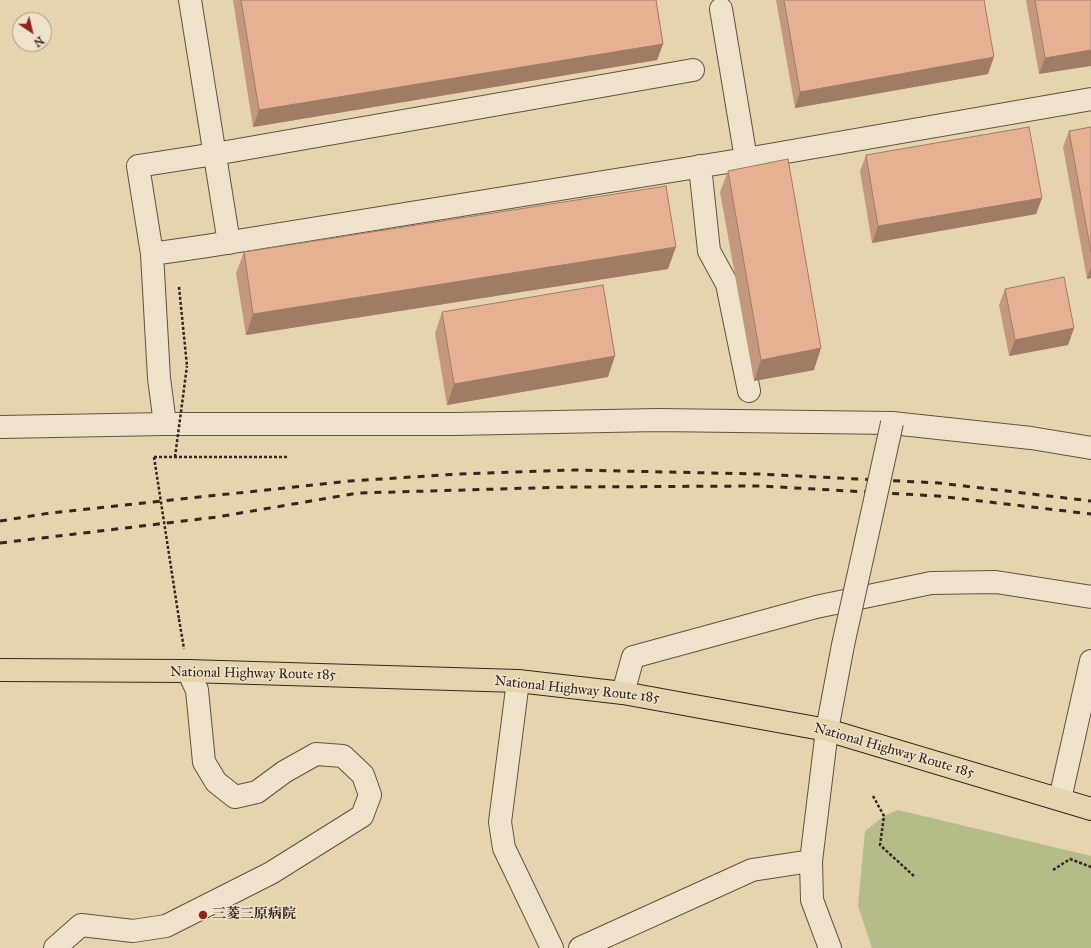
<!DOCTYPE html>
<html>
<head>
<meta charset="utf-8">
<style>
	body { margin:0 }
	#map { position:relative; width:1091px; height:948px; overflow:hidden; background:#e5d4ad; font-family:"IM FELL Great Primer",serif }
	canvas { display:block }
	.north { position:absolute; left:12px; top:12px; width:40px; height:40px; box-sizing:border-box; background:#eee3ca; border:1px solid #a49786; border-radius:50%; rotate:145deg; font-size:11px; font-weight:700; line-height:16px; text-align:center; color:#352621 }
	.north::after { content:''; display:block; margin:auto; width:14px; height:18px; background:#8f2418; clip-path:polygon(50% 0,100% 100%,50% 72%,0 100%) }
</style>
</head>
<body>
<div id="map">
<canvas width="1091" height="948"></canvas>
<div class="north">N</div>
</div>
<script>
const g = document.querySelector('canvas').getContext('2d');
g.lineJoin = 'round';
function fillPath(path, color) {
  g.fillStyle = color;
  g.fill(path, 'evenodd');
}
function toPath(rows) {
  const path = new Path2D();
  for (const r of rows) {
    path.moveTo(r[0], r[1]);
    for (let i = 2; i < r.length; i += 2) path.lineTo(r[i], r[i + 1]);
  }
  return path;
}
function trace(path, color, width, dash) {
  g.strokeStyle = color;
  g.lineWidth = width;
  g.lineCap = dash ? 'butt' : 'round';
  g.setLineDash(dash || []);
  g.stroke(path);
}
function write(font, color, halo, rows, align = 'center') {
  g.font = font + ' "IM FELL Great Primer","Noto Serif JP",serif';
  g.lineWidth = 3;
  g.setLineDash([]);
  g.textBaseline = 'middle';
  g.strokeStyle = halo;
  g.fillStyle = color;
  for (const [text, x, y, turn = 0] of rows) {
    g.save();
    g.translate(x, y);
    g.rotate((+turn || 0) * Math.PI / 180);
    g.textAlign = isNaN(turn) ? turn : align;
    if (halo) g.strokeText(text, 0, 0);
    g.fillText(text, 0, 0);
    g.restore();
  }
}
fillPath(toPath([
	[898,810,1091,856,1091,948,872,948,858,906,865,831,884,816]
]), '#b6bc89');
const minor = toPath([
	[190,0,229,243],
	[721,9,746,159],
	[700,166,709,251,727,284,749,391],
	[152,254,207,246,746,159,1091,99],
	[165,424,159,378,152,254,138,166,215,154,693,70],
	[0,427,165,424,454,424,658,420,892,423,1031,438,1091,448],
	[518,681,500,822,504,848,552,948],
	[623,693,633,657,816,607,931,583,996,582,1091,597],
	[1060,799,1091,661],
	[55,948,81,925,133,931,166,926,271,873,362,816,370,795,363,775,343,756,316,754,284,772,257,792,235,797,216,782,204,762,197,690,188,671],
	[580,948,752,870,811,861],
	[830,948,812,900,811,861,827,730,843,645]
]);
const highway = toPath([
	[0,670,188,671,518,681,623,693,827,730,1091,809]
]);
trace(minor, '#615244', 24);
trace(highway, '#352621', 24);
trace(toPath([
	[179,287,187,366],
	[154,457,287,457],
	[179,619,184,649],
	[873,796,884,816,880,845,915,877],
	[1053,870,1070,859,1091,867]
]), '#352621', 2.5, [3, 2]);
trace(minor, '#eee3ca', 22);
trace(highway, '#e5d4ad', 22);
trace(toPath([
	[0,521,50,513,350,481,459,474,575,470,758,474,939,483,1091,501],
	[0,543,217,517,358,493,569,487,761,486,938,496,1091,514]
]), '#352621', 3, [7, 7]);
const minorBridge = toPath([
	[843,645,892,423]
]);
trace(minorBridge, '#615244', 24, []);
trace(toPath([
	[154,457,179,619],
	[175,457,187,366]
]), '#352621', 2.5, [3, 2]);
trace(minorBridge, '#eee3ca', 22);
fillPath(toPath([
	[233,0,656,0,663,44,657,60,253,127],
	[776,0,984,0,988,74,795,108],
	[1026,0,1091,0,1039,74],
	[1091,127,1091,278,1087,279,1063,147,1069,131],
	[866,155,1042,198,1036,214,872,243,860,171],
	[728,171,814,370,754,381,720,192],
	[244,252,668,269,246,335,236,273],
	[1005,289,1074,328,1068,345,1009,356,999,305],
	[442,312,608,377,447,405,435,333]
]), '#c5987e');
fillPath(toPath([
	[663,44,657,60,253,127,259,110],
	[1091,50,1091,66,1039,74,1045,58],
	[994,57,988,74,795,108,800,92],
	[1042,198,1036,214,872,243,878,226],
	[676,247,668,269,246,335,253,314],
	[1091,267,1091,278,1087,279],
	[1074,328,1068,345,1009,356,1015,340],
	[821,348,814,370,754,381,761,360],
	[615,356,608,377,447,405,454,384]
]), '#a07c66');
const building = toPath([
	[241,0,656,0,663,44,259,110,241,0],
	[784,0,984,0,994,57,800,92,784,0],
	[1035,0,1091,0,1091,50,1045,58,1035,0],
	[1029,127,1042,198,878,226,866,155,1029,127],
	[1091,127,1091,252,1069,131,1091,127],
	[788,159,821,348,761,360,728,171,788,159],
	[666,186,676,247,253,314,244,252,666,186],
	[1064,277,1074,328,1015,340,1005,289,1064,277],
	[603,285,615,356,454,384,442,312,603,285]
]);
fillPath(building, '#e5b192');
trace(building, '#a07c66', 1);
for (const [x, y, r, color] of [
	[203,915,5,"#8f2418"]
]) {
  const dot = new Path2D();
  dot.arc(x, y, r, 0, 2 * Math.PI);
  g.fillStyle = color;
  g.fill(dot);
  trace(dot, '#eee3ca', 1.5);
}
write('14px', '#352621', '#eee3ca', [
	["National Highway Route 185",253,674,1],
	["National Highway Route 185",577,690,6],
	["National Highway Route 185",894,751,16]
]);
write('bold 14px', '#352621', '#eee3ca', [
	["三菱三原病院",212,915]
], 'left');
</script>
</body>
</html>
